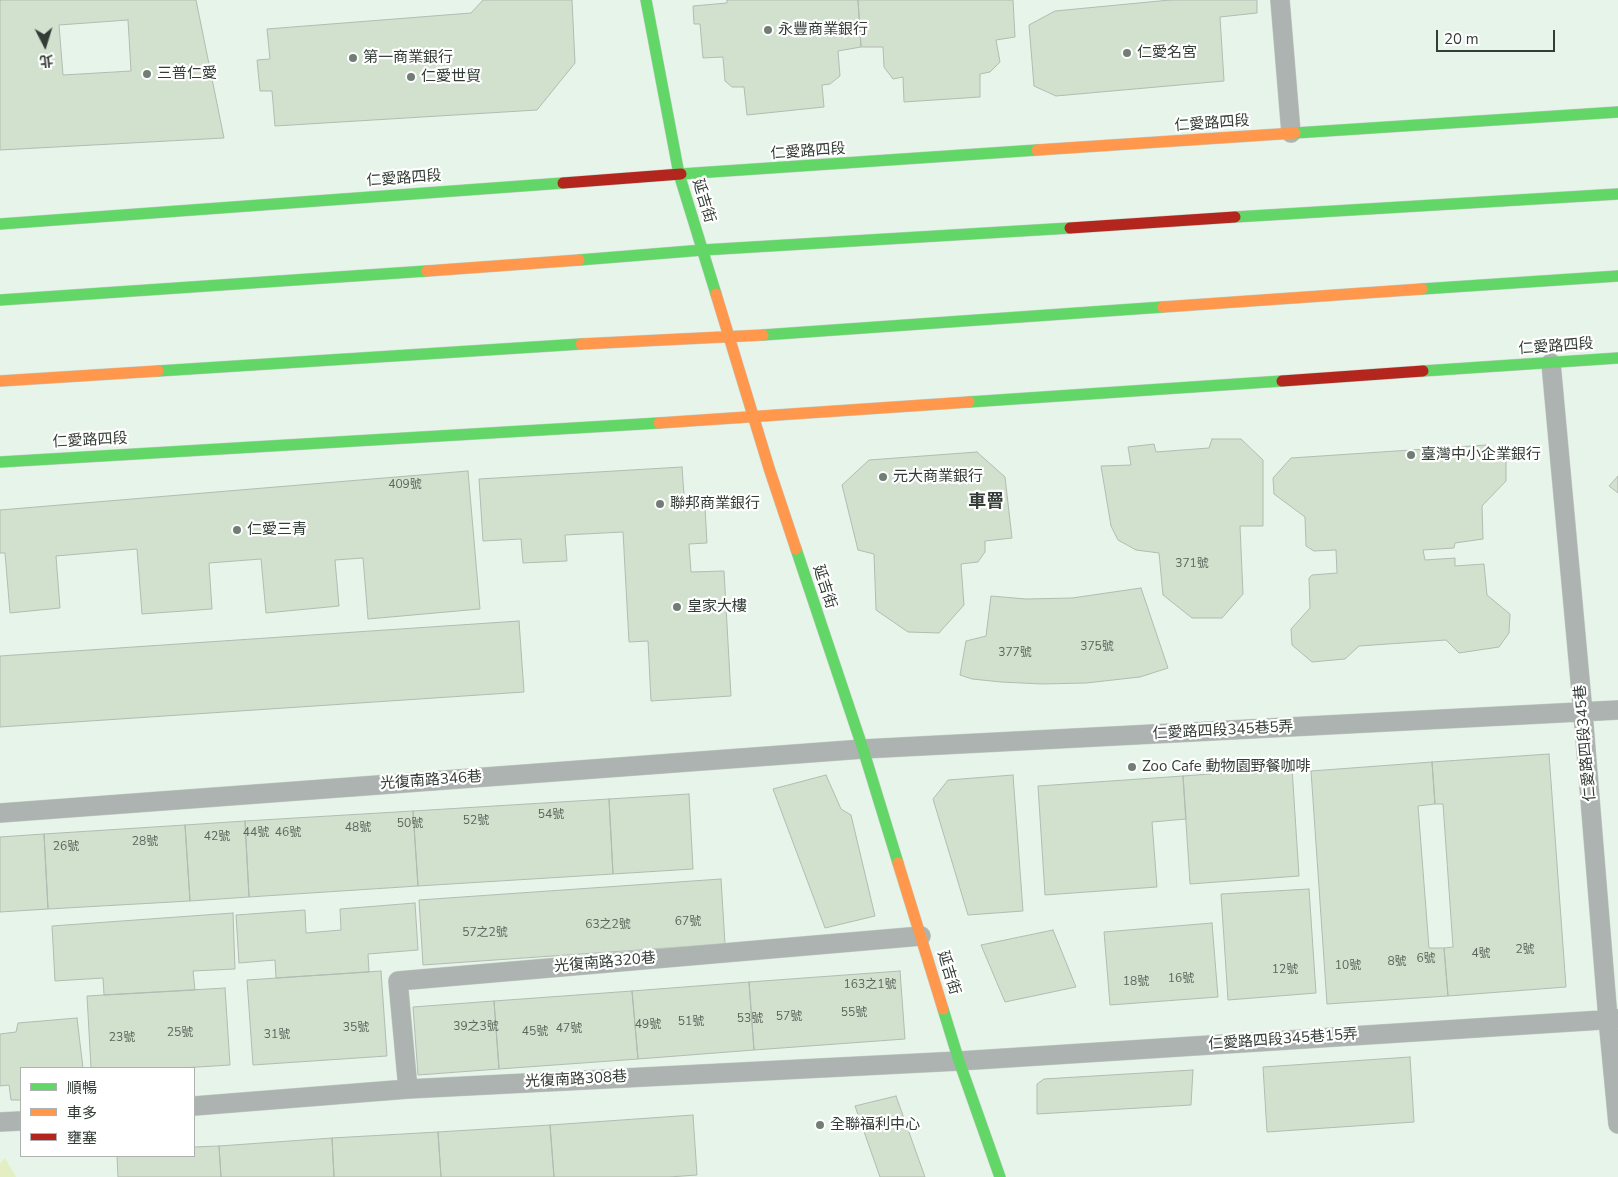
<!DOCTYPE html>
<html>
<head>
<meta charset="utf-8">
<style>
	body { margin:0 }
	#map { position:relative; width:1618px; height:1177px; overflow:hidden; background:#e7f4ea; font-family:"Nunito Sans","Noto Sans TC",sans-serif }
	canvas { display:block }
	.legend { position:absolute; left:20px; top:1067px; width:175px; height:90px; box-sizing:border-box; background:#fff; border:1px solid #adb1af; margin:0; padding:6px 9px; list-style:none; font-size:15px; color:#333d36 }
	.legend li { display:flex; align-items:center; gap:10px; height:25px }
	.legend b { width:25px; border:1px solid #adb1af }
	.north { position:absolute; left:20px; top:20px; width:50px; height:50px; -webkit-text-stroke:4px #fff; paint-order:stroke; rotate:175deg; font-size:14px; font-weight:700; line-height:20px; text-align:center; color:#333d36 }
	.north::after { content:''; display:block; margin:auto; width:18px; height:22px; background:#333d36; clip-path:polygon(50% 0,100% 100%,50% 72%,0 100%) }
	.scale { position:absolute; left:1436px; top:30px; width:119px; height:22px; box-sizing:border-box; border:2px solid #333d36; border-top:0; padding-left:6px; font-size:15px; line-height:18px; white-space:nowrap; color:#333d36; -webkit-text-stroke:4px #fff; paint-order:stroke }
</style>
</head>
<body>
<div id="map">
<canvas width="1618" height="1177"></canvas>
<ul class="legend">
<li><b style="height:6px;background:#63d668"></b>順暢</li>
<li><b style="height:6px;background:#ff974d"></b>車多</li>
<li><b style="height:6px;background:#b3261e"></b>壅塞</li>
</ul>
<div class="north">北</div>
<div class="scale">20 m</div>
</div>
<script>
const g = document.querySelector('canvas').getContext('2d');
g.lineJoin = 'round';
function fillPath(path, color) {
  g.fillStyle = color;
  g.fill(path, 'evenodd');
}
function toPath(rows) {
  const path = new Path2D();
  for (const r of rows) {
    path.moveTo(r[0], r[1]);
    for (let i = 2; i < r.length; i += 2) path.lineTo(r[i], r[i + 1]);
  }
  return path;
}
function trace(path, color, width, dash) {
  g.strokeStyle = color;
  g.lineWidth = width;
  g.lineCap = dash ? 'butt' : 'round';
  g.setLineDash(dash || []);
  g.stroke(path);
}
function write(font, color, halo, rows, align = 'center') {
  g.font = font + ' "Nunito Sans","Noto Sans TC",sans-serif';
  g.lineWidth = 4.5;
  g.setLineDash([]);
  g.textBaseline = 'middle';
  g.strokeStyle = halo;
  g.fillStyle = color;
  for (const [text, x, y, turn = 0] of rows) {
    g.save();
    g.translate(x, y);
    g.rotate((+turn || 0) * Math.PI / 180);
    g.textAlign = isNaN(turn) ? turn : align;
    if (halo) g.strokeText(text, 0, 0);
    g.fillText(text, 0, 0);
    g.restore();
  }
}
fillPath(toPath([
	[5,1158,16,1177,0,1177,0,1163]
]), '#e3efc2');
const building = toPath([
	[0,0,196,0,224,138,0,150,0,0],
	[128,20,131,71,63,75,59,25,128,20],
	[483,0,572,0,575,63,537,110,275,126,272,91,260,91,257,60,270,59,267,29,471,13,483,0],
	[727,0,858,0,861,47,838,51,840,76,830,84,822,85,824,107,747,115,744,87,732,87,725,81,723,57,703,58,700,24,694,24,693,6,727,3,727,0],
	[858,0,1013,0,1015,37,996,40,1000,62,990,72,980,74,980,97,904,102,903,77,893,79,884,67,883,47,861,47,858,0],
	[1170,0,1257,0,1257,13,1220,17,1224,81,1056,96,1034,86,1029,25,1055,11,1170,0],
	[1212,439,1241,439,1263,460,1263,526,1240,526,1243,594,1222,618,1192,618,1163,595,1159,553,1136,550,1118,540,1111,526,1101,466,1131,465,1128,447,1154,444,1156,452,1209,448,1212,439],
	[1486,445,1506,459,1506,481,1482,506,1483,539,1455,543,1454,548,1423,550,1425,560,1455,558,1455,566,1484,564,1487,595,1510,614,1509,633,1499,647,1459,653,1446,640,1359,646,1345,659,1312,662,1292,645,1291,629,1310,608,1309,578,1312,575,1337,573,1336,550,1314,551,1306,546,1305,517,1274,494,1273,478,1291,458,1486,445],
	[977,452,1005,477,1012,538,985,541,985,552,978,562,961,564,964,605,939,633,908,632,876,610,874,554,858,550,842,485,869,460,977,452],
	[682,467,685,509,705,508,707,543,689,544,691,572,724,571,731,696,651,701,648,641,629,642,623,532,565,535,567,561,523,563,521,539,483,541,479,479,682,467],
	[468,471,480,609,368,619,363,558,335,560,339,606,266,613,261,559,209,563,212,609,142,614,137,549,56,556,60,608,10,613,5,553,0,553,0,510,468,471],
	[1618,476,1618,493,1609,486,1618,476],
	[1141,588,1168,668,1140,677,1086,683,1042,684,1001,682,972,679,960,675,966,641,986,636,991,596,1026,599,1072,598,1141,588],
	[519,621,524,692,0,727,0,656,519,621],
	[1549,754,1566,987,1448,996,1444,948,1453,947,1443,804,1435,804,1432,762,1549,754],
	[1432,762,1435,804,1418,806,1429,948,1444,948,1448,996,1327,1004,1311,771,1432,762],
	[1292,768,1299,876,1190,884,1183,776,1292,768],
	[826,775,841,809,851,815,875,916,825,928,773,789,826,775],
	[1013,775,1023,911,968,915,933,799,948,780,1013,775],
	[1183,776,1186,819,1152,822,1157,887,1045,895,1038,786,1183,776],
	[689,794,693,869,613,874,609,799,689,794],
	[609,799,613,874,418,886,413,811,609,799],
	[413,811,418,886,249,897,245,821,413,811],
	[245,821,249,897,190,901,185,825,245,821],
	[185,825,190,901,48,909,44,834,185,825],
	[44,834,48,909,0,912,0,837,44,834],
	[721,879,725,944,423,965,419,900,721,879],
	[1309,889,1316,993,1228,1000,1221,894,1309,889],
	[415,903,418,950,368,954,369,972,276,978,275,960,239,963,236,915,305,910,306,933,341,930,340,909,415,903],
	[233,913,235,969,193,971,195,990,104,995,103,978,55,981,52,926,233,913],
	[1212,923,1218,997,1110,1005,1104,932,1212,923],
	[1053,930,1076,987,1005,1002,981,945,1053,930],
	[381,971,387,1056,253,1065,247,980,381,971],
	[900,971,905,1039,754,1050,749,982,900,971],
	[749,982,754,1050,638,1059,632,991,749,982],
	[225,988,230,1065,182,1068,91,1068,87,996,225,988],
	[632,991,638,1059,499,1069,494,1001,632,991],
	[494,1001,499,1069,418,1075,413,1007,494,1001],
	[77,1018,83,1068,21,1068,21,1100,11,1100,9,1085,0,1086,0,1034,16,1032,18,1023,77,1018],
	[1410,1057,1414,1122,1267,1132,1263,1067,1410,1057],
	[1193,1070,1191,1105,1037,1114,1037,1084,1044,1079,1193,1070],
	[896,1096,925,1177,880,1177,855,1106,896,1096],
	[693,1115,697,1175,669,1177,554,1177,550,1125,693,1115],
	[550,1125,554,1177,441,1177,438,1132,550,1125],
	[438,1132,441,1177,334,1177,332,1138,438,1132],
	[332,1138,334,1177,221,1177,219,1146,332,1138],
	[219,1146,221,1177,118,1177,117,1156,194,1156,194,1147,219,1146]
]);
fillPath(building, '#d2e0ce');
trace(building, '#b2bbb2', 1);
const lane = toPath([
	[1280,0,1291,133],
	[1551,363,1583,713,1608,1019,1618,1124],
	[0,813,863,749,1618,710],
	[408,1089,398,981,921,936],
	[194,1106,408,1089,959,1061,1618,1019],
	[0,1122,21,1121]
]);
const fast = toPath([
	[646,0,679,174,716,294],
	[1295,133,1618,112],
	[681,174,1037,150],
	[1235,217,1618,194],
	[0,224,563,183],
	[579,260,703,250,1070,228],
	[1422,289,1618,276],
	[0,300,427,271],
	[763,335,1163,307],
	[158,371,581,344],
	[1423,371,1618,358],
	[969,402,1282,381],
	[0,462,659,423],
	[796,549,863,749,898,863],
	[943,1009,959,1061,1000,1177]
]);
const slow = toPath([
	[1037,150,1295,133],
	[427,271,579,260],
	[716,294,769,468,796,549],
	[1163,307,1422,289],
	[581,344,763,335],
	[0,381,158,371],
	[659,423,969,402],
	[898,863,943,1009]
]);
const jam = toPath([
	[563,183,681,174],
	[1070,228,1235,217],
	[1282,381,1423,371]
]);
trace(lane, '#c4cfc7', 20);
trace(fast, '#c4cfc7', 12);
trace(slow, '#c4cfc7', 12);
trace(jam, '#c4cfc7', 12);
trace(lane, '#adb3b0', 19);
trace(fast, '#63d668', 11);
trace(slow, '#ff974d', 11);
trace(jam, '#b3261e', 11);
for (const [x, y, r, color] of [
	[768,30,5,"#727d75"],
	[1127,53,5,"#727d75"],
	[353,58,5,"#727d75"],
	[147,74,5,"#727d75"],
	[411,77,5,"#727d75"],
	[1411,455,5,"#727d75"],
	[883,477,5,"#727d75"],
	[660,504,5,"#727d75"],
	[237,530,5,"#727d75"],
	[677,607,5,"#727d75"],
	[1132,767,5,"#727d75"],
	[820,1125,5,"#727d75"]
]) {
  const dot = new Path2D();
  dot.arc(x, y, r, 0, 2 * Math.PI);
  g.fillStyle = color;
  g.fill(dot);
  trace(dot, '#fff', 2);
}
write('12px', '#5b665c', null, [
	["409號",405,485],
	["371號",1192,564],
	["375號",1097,647],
	["377號",1015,653],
	["54號",551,815],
	["52號",476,821],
	["50號",410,824],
	["48號",358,828],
	["44號",256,833],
	["46號",288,833],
	["42號",217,837],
	["28號",145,842],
	["26號",66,847],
	["67號",688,922],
	["63之2號",608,925],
	["57之2號",485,933],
	["2號",1525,950],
	["4號",1481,954],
	["6號",1426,959],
	["8號",1397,962],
	["10號",1348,966],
	["12號",1285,970],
	["16號",1181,979],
	["18號",1136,982],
	["163之1號",870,985],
	["55號",854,1013],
	["57號",789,1017],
	["53號",750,1019],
	["51號",691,1022],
	["49號",648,1025],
	["39之3號",476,1027],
	["35號",356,1028],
	["47號",569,1029],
	["45號",535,1032],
	["25號",180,1033],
	["31號",277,1035],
	["23號",122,1038]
]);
write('15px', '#333d36', '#fff', [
	["永豐商業銀行",778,30],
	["仁愛名宮",1137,53],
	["第一商業銀行",363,58],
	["三普仁愛",157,74],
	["仁愛世貿",421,77],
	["臺灣中小企業銀行",1421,455],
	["元大商業銀行",893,477],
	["聯邦商業銀行",670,504],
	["仁愛三青",247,530],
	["皇家大樓",687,607],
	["Zoo Cafe 動物園野餐咖啡",1142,767],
	["全聯福利中心",830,1125]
], 'left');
write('15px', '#333d36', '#fff', [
	["仁愛路四段",1212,124,-4],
	["仁愛路四段",808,152,-4],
	["仁愛路四段",404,179,-4],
	["延吉街",703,201,73],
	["仁愛路四段",1556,347,-4],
	["仁愛路四段",90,441,-3],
	["延吉街",824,587,72],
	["仁愛路四段345巷5弄",1223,731,-3],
	["仁愛路四段345巷",1586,743,-95],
	["光復南路346巷",431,781,-4],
	["光復南路320巷",605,963,-5],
	["延吉街",948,973,73],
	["仁愛路四段345巷15弄",1283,1040,-4],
	["光復南路308巷",576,1080,-3]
]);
write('bold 18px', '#333d36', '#fff', [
	["車罾",986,503]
]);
</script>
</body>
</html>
